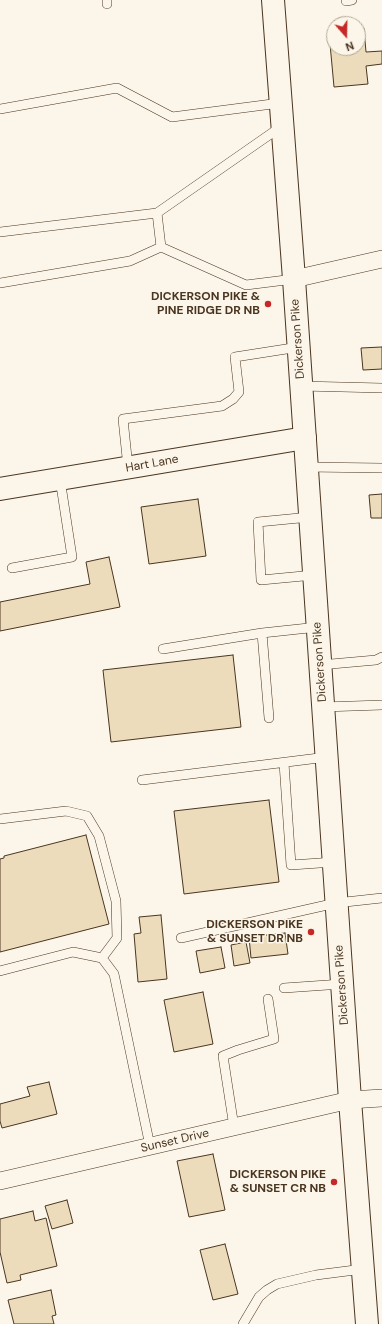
<!DOCTYPE html>
<html>
<head>
<meta charset="utf-8">
<style>
	body { margin:0 }
	#map { position:relative; width:382px; height:1324px; overflow:hidden; background:#fbf6e9; font-family:"DM Sans",sans-serif }
	canvas { display:block }
	.north { position:absolute; left:326px; top:16px; width:40px; height:40px; box-sizing:border-box; background:#fbf6e9; border:1px solid #b4a999; border-radius:50%; rotate:160deg; font-size:11px; font-weight:700; line-height:16px; text-align:center; color:#4a3520 }
	.north::after { content:''; display:block; margin:auto; width:14px; height:18px; background:#c62828; clip-path:polygon(50% 0,100% 100%,50% 72%,0 100%) }
</style>
</head>
<body>
<div id="map">
<canvas width="382" height="1324"></canvas>
<div class="north">N</div>
</div>
<script>
const g = document.querySelector('canvas').getContext('2d');
g.lineJoin = 'round';
function fillPath(path, color) {
  g.fillStyle = color;
  g.fill(path, 'evenodd');
}
function toPath(rows) {
  const path = new Path2D();
  for (const r of rows) {
    path.moveTo(r[0], r[1]);
    for (let i = 2; i < r.length; i += 2) path.lineTo(r[i], r[i + 1]);
  }
  return path;
}
function trace(path, color, width, dash) {
  g.strokeStyle = color;
  g.lineWidth = width;
  g.lineCap = dash ? 'butt' : 'round';
  g.setLineDash(dash || []);
  g.stroke(path);
}
function write(font, color, halo, rows, align = 'center') {
  g.font = font + ' "DM Sans",sans-serif';
  g.lineWidth = 3;
  g.setLineDash([]);
  g.textBaseline = 'middle';
  g.strokeStyle = halo;
  g.fillStyle = color;
  for (const [text, x, y, turn = 0] of rows) {
    g.save();
    g.translate(x, y);
    g.rotate((+turn || 0) * Math.PI / 180);
    g.textAlign = isNaN(turn) ? turn : align;
    if (halo) g.strokeText(text, 0, 0);
    g.fillText(text, 0, 0);
    g.restore();
  }
}
const building = toPath([
	[364,29,366,52,382,51,382,64,366,66,368,84,334,87,329,33,334,32,334,48,358,48,358,30,364,29],
	[382,347,382,369,363,370,361,348,382,347],
	[382,494,382,518,371,518,369,495,382,494],
	[198,499,206,556,149,564,141,507,198,499],
	[109,557,120,607,0,631,0,602,90,584,86,562,109,557],
	[233,655,241,727,111,742,103,670,233,655],
	[269,800,279,882,184,894,174,811,269,800],
	[86,835,109,924,0,952,0,859,4,858,4,856,86,835],
	[161,915,167,979,138,982,134,934,141,933,139,917,161,915],
	[285,933,288,954,251,958,249,937,285,933],
	[246,942,250,963,234,966,231,945,246,942],
	[221,947,225,968,200,973,196,951,221,947],
	[203,992,213,1044,174,1052,164,1000,203,992],
	[49,1082,57,1114,2,1128,0,1121,0,1104,30,1096,27,1087,49,1082],
	[213,1154,225,1210,189,1217,177,1161,213,1154],
	[67,1200,73,1223,52,1229,45,1206,67,1200],
	[33,1211,35,1221,46,1218,57,1266,20,1275,21,1280,7,1283,0,1252,0,1219,33,1211],
	[225,1244,238,1294,213,1300,200,1250,225,1244],
	[51,1290,56,1315,52,1316,54,1324,14,1324,8,1300,51,1290]
]);
fillPath(building, '#ecdcbc');
trace(building, '#4a3520', 1);
const service = toPath([
	[107,0,107,4],
	[346,1,352,0],
	[0,109,117,88,172,117,280,103],
	[157,213,161,247],
	[0,232,157,213,282,126],
	[0,283,130,261,161,247,246,285,294,279],
	[301,386,382,388],
	[128,467,123,419,222,406,233,399,239,392,235,357,299,347],
	[307,467,382,468],
	[310,517,258,522,261,580,314,575],
	[12,568,72,557,60,479],
	[163,649,262,633],
	[320,665,376,660,382,657],
	[323,707,382,705],
	[269,718,262,633,318,627],
	[284,763,291,865,334,862],
	[142,780,327,757],
	[0,819,66,811,87,816,99,836,116,901,117,938,102,958],
	[181,938,336,903,382,898],
	[0,971,73,952,102,958,114,974,150,1146],
	[284,988,342,984],
	[234,1127,223,1056,238,1050,274,1039,268,999],
	[243,1324,259,1297,267,1290,277,1284,316,1275,363,1269]
]);
const minor = toPath([
	[294,279,382,259],
	[0,1181,350,1100,382,1098]
]);
const secondary = toPath([
	[0,489,305,438]
]);
const primary = toPath([
	[273,0,294,279,350,1100,367,1324]
]);
trace(service, '#4a3520', 10);
trace(minor, '#4a3520', 18);
trace(secondary, '#4a3520', 24);
trace(primary, '#4a3520', 24);
trace(service, '#fbf6e9', 9);
trace(minor, '#fbf6e9', 17);
trace(secondary, '#fbf6e9', 22);
trace(primary, '#fbf6e9', 22);
for (const [x, y, r, color] of [
	[268,304,4,"#c62828"],
	[311,932,4,"#c62828"],
	[334,1182,4,"#c62828"]
]) {
  const dot = new Path2D();
  dot.arc(x, y, r, 0, 2 * Math.PI);
  g.fillStyle = color;
  g.fill(dot);
  trace(dot, '#fbf6e9', 1.5);
}
write('bold 12px', '#4a3520', '#fbf6e9', [
	["DICKERSON PIKE &",260,297],
	["PINE RIDGE DR NB",260,311],
	["DICKERSON PIKE",303,925],
	["& SUNSET DR NB",303,939],
	["DICKERSON PIKE",326,1175],
	["& SUNSET CR NB",326,1189]
], 'right');
write('12px', '#4a3520', '#fbf6e9', [
	["Dickerson Pike",298,339,-94],
	["Hart Lane",152,464,-10],
	["Dickerson Pike",320,662,-94],
	["Dickerson Pike",342,985,-94],
	["Sunset Drive",175,1141,-13]
]);
</script>
</body>
</html>
